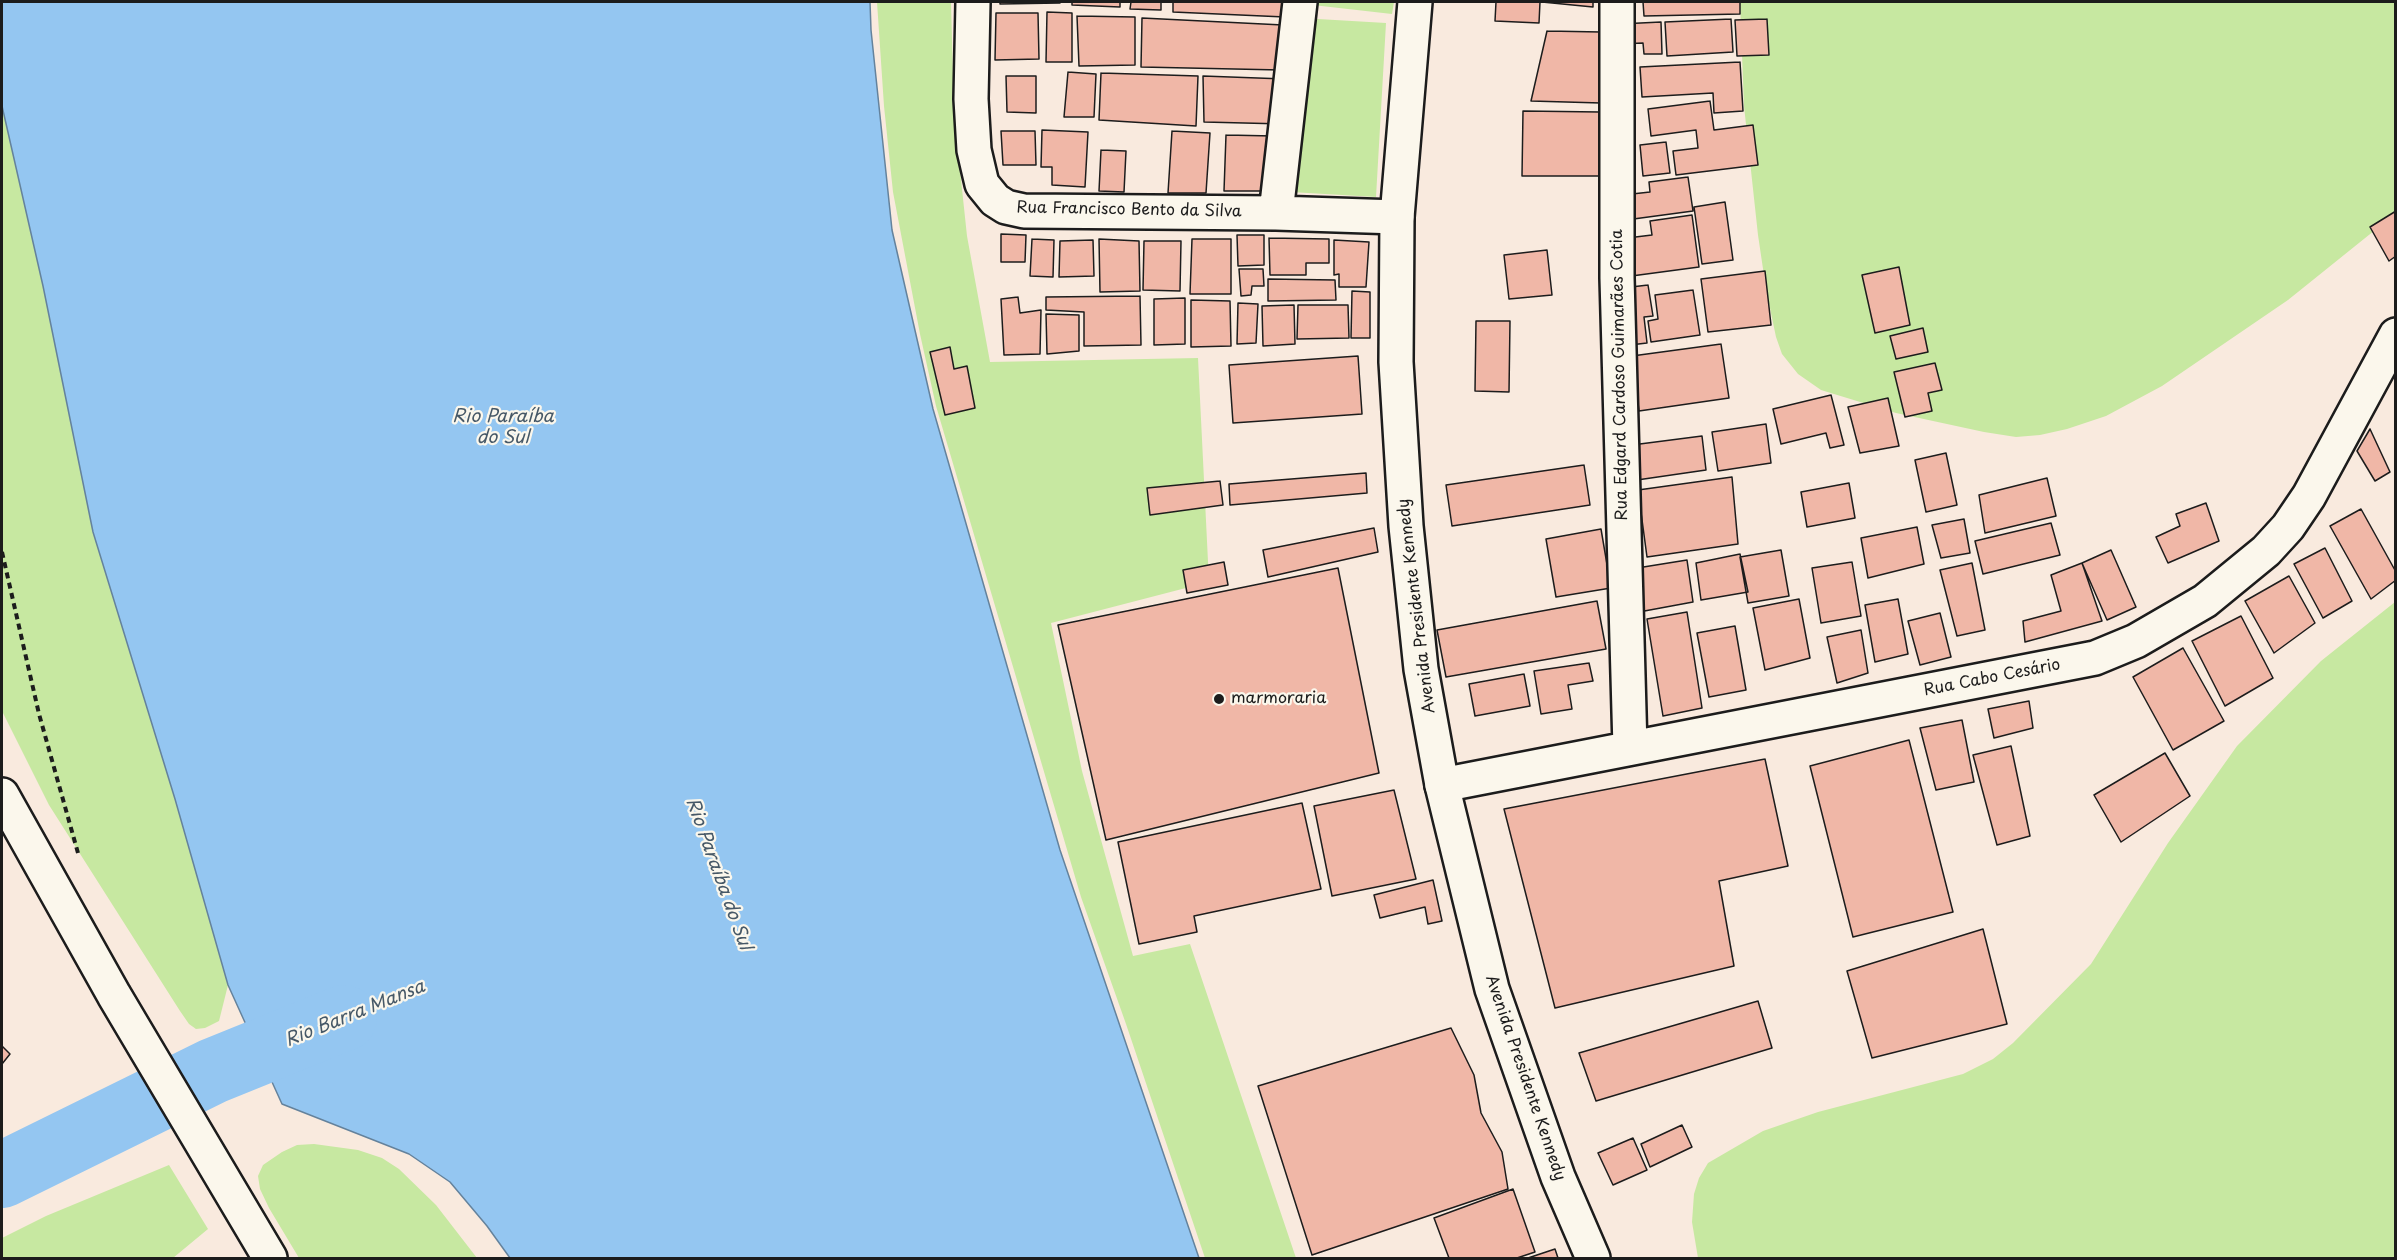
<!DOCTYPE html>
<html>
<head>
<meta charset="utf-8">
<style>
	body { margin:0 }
	#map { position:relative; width:2397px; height:1260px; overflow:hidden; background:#f9eade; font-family:"Playpen Sans",sans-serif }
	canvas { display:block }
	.frame { position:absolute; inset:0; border:3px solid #1c1c1c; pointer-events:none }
</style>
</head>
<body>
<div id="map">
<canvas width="2397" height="1260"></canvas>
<div class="frame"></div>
</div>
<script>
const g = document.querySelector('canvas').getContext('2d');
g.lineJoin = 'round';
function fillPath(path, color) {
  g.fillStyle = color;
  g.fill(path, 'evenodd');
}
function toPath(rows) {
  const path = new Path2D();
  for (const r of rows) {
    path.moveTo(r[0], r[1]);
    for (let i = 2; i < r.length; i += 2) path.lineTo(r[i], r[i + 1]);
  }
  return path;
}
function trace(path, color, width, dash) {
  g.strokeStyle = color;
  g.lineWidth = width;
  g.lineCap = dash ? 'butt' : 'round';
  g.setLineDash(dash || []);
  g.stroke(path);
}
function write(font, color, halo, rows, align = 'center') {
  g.font = font + ' "Playpen Sans",sans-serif';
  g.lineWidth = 4.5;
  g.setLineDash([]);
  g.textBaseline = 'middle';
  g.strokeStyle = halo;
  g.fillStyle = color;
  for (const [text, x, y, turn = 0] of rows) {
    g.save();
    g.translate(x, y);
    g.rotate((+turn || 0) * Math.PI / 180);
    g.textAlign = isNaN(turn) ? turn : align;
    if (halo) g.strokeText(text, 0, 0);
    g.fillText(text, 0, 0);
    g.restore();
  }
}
fillPath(toPath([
	[877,2,951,2,954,114,967,236,990,362,1198,358,1209,582,1051,623,1082,771,1133,956,1190,944,1296,1258,1205,1258,1126,1024,1081,897,936,406,920,334,893,192,884,106],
	[1304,2,1394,2,1392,14,1304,4],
	[1740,2,2395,2,2395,214,2288,300,2162,386,2106,416,2067,429,2040,435,2016,437,1984,432,1896,413,1821,390,1798,374,1782,354,1776,337,1766,289,1758,235,1744,106],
	[1301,18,1386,23,1376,197,1291,192],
	[2,106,43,286,93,532,161,749,224,965,228,985,219,1021,205,1028,196,1029,189,1024,180,1011,49,805,2,711],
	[2395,602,2395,1258,1698,1258,1692,1222,1694,1194,1699,1178,1708,1163,1763,1131,1818,1112,1963,1074,1993,1059,2013,1043,2091,964,2168,843,2237,746,2321,661],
	[314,1144,358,1150,382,1158,399,1169,436,1205,477,1258,299,1258,269,1208,260,1189,258,1176,263,1165,282,1152,297,1145],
	[169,1165,208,1229,173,1258,2,1258,2,1238,46,1216]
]), '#c7e8a1');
const water = toPath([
	[2,2,870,2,871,30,892,230,933,409,1060,850,1199,1258,510,1258,487,1226,450,1182,409,1154,282,1104,228,985,175,799,93,532,43,286,2,106,2,2]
]);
fillPath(water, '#94c6f1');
trace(water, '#64829c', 1.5);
trace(toPath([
	[2,1175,213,1071,344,1018]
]), '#94c6f1', 66);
const building = toPath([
	[1000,2,1060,2,1060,3,1000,4,1000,2],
	[1072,2,1120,2,1120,7,1072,5,1072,2],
	[1131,2,1161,2,1161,10,1130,9,1131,2],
	[1173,2,1286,2,1285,17,1173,12,1173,2],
	[1496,2,1540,2,1539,23,1495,21,1496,2],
	[1542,2,1593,2,1593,7,1542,2],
	[1643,2,1740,2,1740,14,1644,16,1643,2],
	[1047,12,1072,13,1072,62,1046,62,1047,12],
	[996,13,1038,13,1039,59,995,60,996,13],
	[1077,16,1135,17,1135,65,1079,66,1077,16],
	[1142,18,1283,25,1281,70,1141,67,1142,18],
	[1731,19,1733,52,1667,56,1665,22,1731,19],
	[1767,19,1769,55,1737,56,1735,20,1767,19],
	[1661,22,1662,54,1644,54,1643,43,1620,44,1620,24,1661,22],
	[1547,31,1601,32,1601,103,1531,101,1547,31],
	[1740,62,1743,111,1714,113,1713,93,1642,97,1640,67,1740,62],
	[1068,72,1096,74,1094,117,1064,117,1068,72],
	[1101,73,1198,76,1196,126,1099,120,1101,73],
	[1006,76,1036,76,1036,113,1007,112,1006,76],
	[1203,76,1285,79,1284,124,1204,122,1203,76],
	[1710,101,1714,130,1753,125,1758,165,1676,175,1673,151,1698,148,1696,130,1651,136,1648,109,1710,101],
	[1523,111,1600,112,1599,176,1522,176,1523,111],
	[1042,130,1088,132,1085,187,1052,185,1052,167,1041,167,1042,130],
	[1001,131,1035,131,1036,165,1003,165,1001,131],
	[1172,131,1210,133,1206,193,1168,193,1172,131],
	[1226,135,1273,136,1272,191,1224,191,1226,135],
	[1666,142,1670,173,1643,176,1640,145,1666,142],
	[1101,150,1126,151,1124,192,1099,191,1101,150],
	[1688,177,1693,211,1626,220,1623,195,1650,192,1649,182,1688,177],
	[1725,202,1733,260,1702,264,1694,207,1725,202],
	[2396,211,2396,256,2389,261,2370,227,2396,211],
	[1692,215,1699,267,1624,277,1619,239,1652,235,1650,221,1692,215],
	[1001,234,1026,235,1025,262,1001,262,1001,234],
	[1237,235,1264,235,1264,265,1238,266,1237,235],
	[1269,238,1329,239,1329,263,1306,263,1306,275,1270,275,1269,238],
	[1032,239,1054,240,1053,277,1030,276,1032,239],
	[1099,239,1139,241,1140,291,1100,292,1099,239],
	[1192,239,1231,239,1231,294,1190,294,1192,239],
	[1093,240,1094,276,1059,277,1060,241,1093,240],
	[1334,240,1369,242,1366,287,1339,287,1339,274,1334,275,1334,240],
	[1144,241,1181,241,1180,291,1143,290,1144,241],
	[1547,250,1552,295,1509,299,1504,255,1547,250],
	[1899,267,1910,325,1875,333,1862,275,1899,267],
	[1239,269,1263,269,1264,286,1252,286,1251,295,1241,296,1239,269],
	[1765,271,1771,325,1708,332,1701,279,1765,271],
	[1268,279,1335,280,1336,300,1268,301,1268,279],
	[1648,285,1653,316,1644,317,1647,343,1630,345,1623,288,1648,285],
	[1693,290,1700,335,1651,342,1648,321,1658,319,1655,295,1693,290],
	[1352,291,1370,292,1370,338,1351,338,1352,291],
	[1140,296,1141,345,1084,346,1084,312,1046,310,1046,297,1140,296],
	[1018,297,1020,313,1041,310,1040,354,1004,355,1001,299,1018,297],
	[1185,298,1185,344,1154,345,1154,299,1185,298],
	[1191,300,1230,301,1231,346,1191,347,1191,300],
	[1238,303,1258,304,1256,343,1237,344,1238,303],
	[1294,305,1295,344,1263,346,1262,306,1294,305],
	[1298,305,1348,305,1349,338,1297,339,1298,305],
	[1046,314,1079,315,1079,351,1047,354,1046,314],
	[1476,321,1510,321,1509,392,1475,391,1476,321],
	[1923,328,1928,352,1896,359,1890,336,1923,328],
	[1721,344,1729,398,1639,411,1632,356,1721,344],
	[950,347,954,369,967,366,975,408,945,415,930,352,950,347],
	[1358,356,1362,414,1233,423,1229,365,1358,356],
	[1935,363,1942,390,1928,393,1932,411,1905,417,1894,372,1935,363],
	[1831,395,1844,445,1830,448,1826,433,1781,444,1773,409,1831,395],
	[1888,398,1899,446,1860,453,1848,407,1888,398],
	[1766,424,1771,463,1718,471,1712,432,1766,424],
	[2370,429,2390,472,2375,481,2357,451,2370,429],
	[1702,436,1706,470,1637,480,1632,445,1702,436],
	[1946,453,1957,505,1926,512,1915,460,1946,453],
	[1584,465,1590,505,1452,526,1446,485,1584,465],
	[1366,473,1367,493,1230,505,1229,484,1366,473],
	[1732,477,1738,544,1647,557,1638,490,1732,477],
	[2047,478,2056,516,1985,533,1979,495,2047,478],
	[1220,481,1223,505,1150,515,1147,488,1220,481],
	[1849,483,1855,518,1807,527,1801,492,1849,483],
	[2206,503,2219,541,2168,563,2156,537,2180,526,2176,514,2206,503],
	[2361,509,2396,572,2396,580,2371,599,2330,526,2361,509],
	[1964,519,1970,553,1941,558,1932,525,1964,519],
	[2051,523,2060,555,1983,574,1975,541,2051,523],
	[1917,527,1924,564,1868,578,1861,538,1917,527],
	[1374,528,1378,552,1268,577,1263,550,1374,528],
	[1601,529,1611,588,1556,597,1546,539,1601,529],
	[2325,548,2352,601,2323,618,2294,564,2325,548],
	[1781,550,1789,596,1748,603,1740,557,1781,550],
	[2111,550,2136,607,2107,620,2082,563,2111,550],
	[1740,554,1748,592,1701,600,1696,563,1740,554],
	[1687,560,1693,602,1639,612,1631,569,1687,560],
	[1224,562,1228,585,1187,593,1183,570,1224,562],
	[1852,562,1861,616,1821,623,1812,568,1852,562],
	[1972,563,1985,630,1957,636,1940,570,1972,563],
	[2082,563,2102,621,2025,642,2023,621,2061,611,2051,575,2082,563],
	[1338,568,1379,773,1106,840,1058,625,1338,568],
	[2289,576,2315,623,2274,653,2245,601,2289,576],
	[1799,599,1810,658,1765,670,1753,608,1799,599],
	[1898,599,1908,654,1875,662,1865,605,1898,599],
	[1597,601,1606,649,1446,677,1437,630,1597,601],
	[1687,612,1702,708,1663,716,1647,619,1687,612],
	[1940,613,1951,657,1920,665,1908,621,1940,613],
	[2241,616,2273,678,2225,706,2192,641,2241,616],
	[1735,626,1746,690,1709,697,1697,633,1735,626],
	[1861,630,1868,673,1837,683,1827,637,1861,630],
	[2183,648,2224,721,2173,750,2133,677,2183,648],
	[1589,663,1593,681,1568,685,1572,709,1541,714,1534,671,1589,663],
	[1524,674,1530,706,1475,716,1469,684,1524,674],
	[2029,701,2033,728,1994,738,1988,709,2029,701],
	[1962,720,1974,782,1936,790,1920,728,1962,720],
	[1909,740,1953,912,1853,937,1810,766,1909,740],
	[2011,746,2030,836,1997,845,1973,755,2011,746],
	[2165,753,2190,796,2121,842,2094,795,2165,753],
	[1765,759,1788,866,1719,881,1734,966,1555,1008,1504,809,1765,759],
	[1394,790,1416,879,1332,896,1314,806,1394,790],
	[1302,803,1321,889,1194,916,1197,932,1139,944,1118,842,1302,803],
	[1433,880,1442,921,1428,924,1425,907,1380,918,1374,895,1433,880],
	[1983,929,2007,1024,1872,1058,1847,971,1983,929],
	[1758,1001,1772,1048,1596,1101,1579,1053,1758,1001],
	[1451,1028,1474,1075,1481,1113,1502,1152,1508,1189,1312,1255,1258,1086,1451,1028],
	[2,1046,10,1054,2,1064,2,1046],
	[1682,1125,1692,1147,1650,1167,1641,1144,1682,1125],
	[1633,1138,1647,1170,1613,1185,1598,1153,1633,1138],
	[1513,1189,1535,1252,1517,1258,1449,1258,1434,1218,1513,1189],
	[1555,1249,1558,1258,1528,1258,1555,1249]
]);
fillPath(building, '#f0b7a7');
trace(building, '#1c1c1c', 1.5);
const street = toPath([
	[973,2,971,99,974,150,982,184,995,200,1006,207,1024,211,1276,213,1397,217],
	[1617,2,1617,278,1630,748],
	[1276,213,1300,2],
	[1442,785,2095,658,2136,641,2205,601,2266,551,2288,527,2309,496,2396,335],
	[2,795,114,995,270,1258]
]);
const secondary = toPath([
	[1415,2,1397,217,1396,362,1406,526,1421,669,1442,785,1492,989,1558,1177,1593,1258]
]);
trace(street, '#1c1c1c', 38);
trace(secondary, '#1c1c1c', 38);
trace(toPath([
	[2,552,39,714,78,853]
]), '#1c1c1c', 4, [6, 4.5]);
trace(street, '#fbf7ec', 33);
trace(secondary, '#fbf7ec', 33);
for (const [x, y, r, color] of [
	[1219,699,6,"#1c1c1c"]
]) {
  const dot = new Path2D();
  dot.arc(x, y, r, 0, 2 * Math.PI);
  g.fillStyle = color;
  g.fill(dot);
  trace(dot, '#fbf7ec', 2);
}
write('16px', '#1c1c1c', '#fbf7ec', [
	["Rua Francisco Bento da Silva",1129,210,1],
	["Rua Edgard Cardoso Guimarães Cotia",1620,375,-91],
	["Avenida Presidente Kennedy",1417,606,-97],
	["Rua Cabo Cesário",1992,678,-11],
	["Avenida Presidente Kennedy",1525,1078,71]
]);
write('16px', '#1c1c1c', '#fbf7ec', [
	["marmoraria",1231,699]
], 'left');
write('italic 18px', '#465867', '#fbf7ec', [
	["Rio Paraíba",503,417],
	["do Sul",503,438],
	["Rio Paraíba do Sul",718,874,70],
	["Rio Barra Mansa",355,1014,-22]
]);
</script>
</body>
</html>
